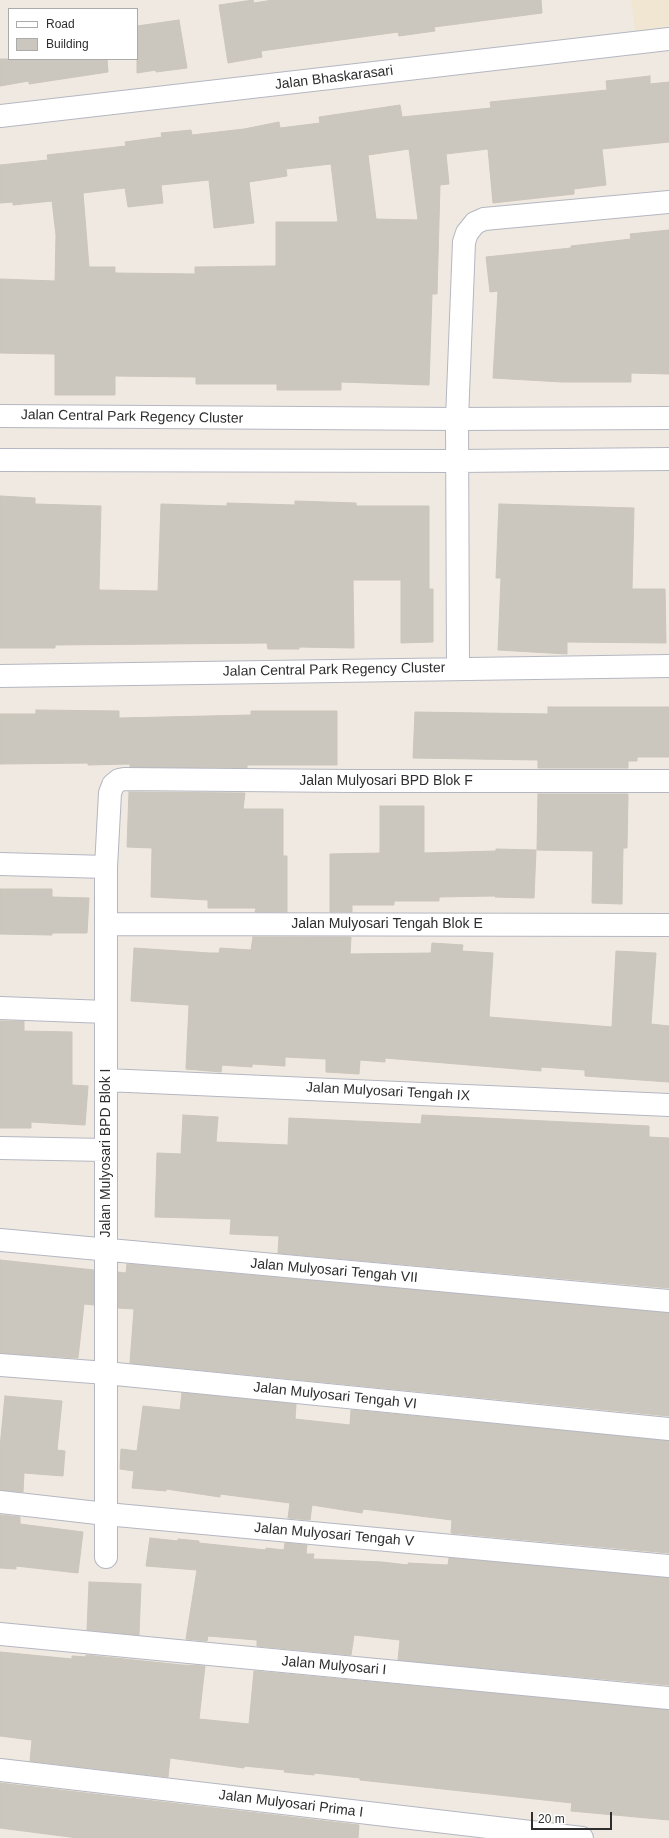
<!DOCTYPE html>
<html>
<head>
<meta charset="utf-8">
<style>
	body { margin:0 }
	#map { position:relative; width:669px; height:1838px; overflow:hidden; background:#efe9e1; font-family:Arial,sans-serif }
	canvas { display:block }
	.legend { position:absolute; left:8px; top:8px; width:130px; height:52px; box-sizing:border-box; background:#fff; border:1px solid #ababab; margin:0; padding:5px 7px; list-style:none; font-size:12px; color:#2e2e2e }
	.legend li { display:flex; align-items:center; gap:8px; height:20px }
	.legend b { width:20px; border:1px solid #ababab }
	.scale { position:absolute; left:531px; top:1812px; width:81px; height:18px; box-sizing:border-box; border:2px solid #2e2e2e; border-top:0; padding-left:5px; font-size:12px; line-height:14px; white-space:nowrap; color:#2e2e2e; -webkit-text-stroke:3px #fff; paint-order:stroke }
</style>
</head>
<body>
<div id="map">
<canvas width="669" height="1838"></canvas>
<ul class="legend">
<li><b style="height:5px;background:#fff"></b>Road</li>
<li><b style="height:11px;background:#cbc7bf"></b>Building</li>
</ul>
<div class="scale">20 m</div>
</div>
<script>
const g = document.querySelector('canvas').getContext('2d');
g.lineJoin = 'round';
function fillPath(path, color) {
  g.fillStyle = color;
  g.fill(path, 'evenodd');
}
function toPath(rows) {
  const path = new Path2D();
  for (const r of rows) {
    path.moveTo(r[0], r[1]);
    for (let i = 2; i < r.length; i += 2) path.lineTo(r[i], r[i + 1]);
  }
  return path;
}
function trace(path, color, width, dash) {
  g.strokeStyle = color;
  g.lineWidth = width;
  g.lineCap = dash ? 'butt' : 'round';
  g.setLineDash(dash || []);
  g.stroke(path);
}
function write(font, color, halo, rows, align = 'center') {
  g.font = font + ' Arial,sans-serif';
  g.lineWidth = 3.5;
  g.setLineDash([]);
  g.textBaseline = 'middle';
  g.strokeStyle = halo;
  g.fillStyle = color;
  for (const [text, x, y, turn = 0] of rows) {
    g.save();
    g.translate(x, y);
    g.rotate((+turn || 0) * Math.PI / 180);
    g.textAlign = isNaN(turn) ? turn : align;
    if (halo) g.strokeText(text, 0, 0);
    g.fillText(text, 0, 0);
    g.restore();
  }
}
fillPath(toPath([
	[631,0,669,0,669,26,635,31]
]), '#f0e6d1');
const building = toPath([
	[253,0,254,3,273,0,541,0,542,13,434,27,435,31,399,36,398,32,261,51,262,57,228,63,219,5,253,0],
	[179,20,187,68,156,72,156,70,137,73,137,26,179,20],
	[0,59,107,59,108,72,29,84,29,81,0,86,0,59],
	[650,76,650,84,669,82,669,142,602,149,606,185,574,189,574,194,493,203,488,149,446,154,449,184,440,185,437,294,432,294,429,385,341,382,341,390,277,390,277,384,196,384,196,377,115,376,115,395,55,395,55,354,0,353,0,279,55,281,56,235,52,201,13,205,13,202,0,203,0,165,48,160,47,155,126,146,125,142,162,137,161,133,191,130,192,135,244,129,279,122,280,128,320,123,319,117,400,105,402,117,491,108,490,102,607,90,606,81,650,76],
	[409,149,418,220,376,219,368,155,409,149],
	[331,164,338,222,276,222,276,266,195,267,195,274,115,273,115,267,89,267,83,193,125,188,128,207,163,203,161,185,209,180,214,228,254,223,249,182,287,176,286,169,331,164],
	[669,230,669,374,631,373,631,382,562,382,493,378,498,291,490,292,486,257,571,248,571,246,631,239,630,234,669,230],
	[0,496,35,498,35,504,101,506,99,590,158,591,161,504,227,506,227,503,295,505,295,501,356,503,356,506,429,506,429,589,433,589,433,642,401,643,401,580,353,580,354,648,299,647,299,649,268,649,267,643,55,645,55,648,0,648,0,496],
	[499,504,634,508,632,589,665,589,666,643,567,642,567,654,498,650,501,578,496,578,499,504],
	[548,707,669,707,669,757,637,757,637,761,628,761,628,768,538,768,538,760,413,758,415,712,548,714,548,707],
	[36,710,119,711,119,718,251,715,251,711,337,711,337,765,247,765,247,768,130,767,130,764,88,765,88,763,0,764,0,714,36,714,36,710],
	[129,792,245,793,243,809,283,809,283,856,287,856,287,912,255,912,256,908,208,908,208,900,151,897,152,848,127,847,129,792],
	[538,794,628,794,627,848,623,848,622,904,592,903,593,851,537,850,538,794],
	[380,806,424,806,424,853,496,851,496,849,536,850,534,898,495,897,495,896,439,897,439,901,394,901,394,905,352,905,352,912,330,912,330,854,380,853,380,806],
	[0,889,52,889,52,897,89,898,87,933,52,933,52,935,0,934,0,889],
	[253,937,351,937,350,954,431,953,432,943,463,945,462,951,493,953,489,1017,612,1027,616,951,656,953,651,1024,669,1026,669,1082,585,1076,585,1070,541,1067,541,1071,385,1058,385,1062,360,1060,359,1074,326,1072,326,1059,285,1057,285,1066,252,1064,252,1067,222,1065,221,1072,186,1069,189,1005,131,1001,134,948,210,953,219,953,220,948,251,950,253,937],
	[0,1021,24,1021,24,1031,72,1032,72,1085,88,1086,85,1125,31,1122,31,1128,0,1128,0,1021],
	[183,1115,218,1117,216,1142,288,1145,289,1118,421,1124,422,1115,649,1126,649,1137,669,1138,669,1288,278,1253,279,1236,230,1234,231,1219,155,1217,157,1153,181,1154,183,1115],
	[0,1260,94,1270,94,1305,84,1304,78,1358,0,1353,0,1260],
	[127,1264,669,1313,669,1416,130,1363,134,1309,118,1308,118,1272,126,1273,127,1264],
	[182,1393,296,1404,295,1419,350,1425,351,1410,669,1441,669,1553,451,1533,452,1520,363,1509,362,1513,312,1505,310,1520,288,1518,290,1503,220,1494,220,1497,166,1489,166,1491,132,1488,134,1471,120,1469,121,1449,137,1451,143,1406,180,1410,182,1393],
	[5,1396,62,1401,57,1450,65,1451,63,1476,24,1473,23,1492,0,1490,0,1447,5,1396],
	[0,1515,20,1517,20,1524,83,1532,78,1573,16,1566,16,1569,0,1568,0,1515],
	[150,1538,178,1541,178,1539,199,1541,199,1543,266,1550,266,1548,284,1550,285,1543,307,1545,306,1554,314,1554,313,1559,382,1562,408,1565,408,1563,448,1565,449,1558,669,1578,669,1685,398,1660,400,1640,354,1635,351,1655,257,1646,257,1640,208,1636,207,1641,186,1639,197,1570,146,1566,150,1538],
	[89,1582,141,1584,139,1635,87,1630,89,1582],
	[0,1652,72,1659,72,1656,86,1657,86,1655,182,1665,205,1666,199,1719,249,1724,254,1671,669,1710,669,1820,571,1811,572,1803,360,1780,360,1778,314,1773,314,1775,284,1772,285,1770,244,1766,244,1768,170,1758,168,1777,30,1761,32,1740,0,1736,0,1652],
	[0,1783,359,1825,358,1838,78,1838,0,1828,0,1783]
]);
fillPath(building, '#cbc7bf');
trace(building, '#cbc5ba', 1);
const minor = toPath([
	[0,116,669,39],
	[0,416,457,419,669,418],
	[0,460,457,461,669,459],
	[458,668,457,419,464,242,467,233,475,223,484,219,669,202],
	[0,676,669,666],
	[0,864,106,867],
	[106,924,669,925],
	[0,1008,106,1012],
	[106,1080,669,1105],
	[0,1148,106,1150],
	[0,1240,669,1301],
	[0,1365,106,1373,669,1429],
	[0,1502,106,1514,669,1566],
	[106,1557,106,867,110,793,113,785,119,780,124,779,351,781,669,781],
	[0,1634,669,1698],
	[0,1770,582,1838]
]);
trace(minor, '#b4b7c1', 24);
trace(minor, '#fff', 22);
write('14px', '#2e2e2e', '#fff', [
	["Jalan Bhaskarasari",334,78,-7],
	["Jalan Central Park Regency Cluster",132,417,1],
	["Jalan Central Park Regency Cluster",334,670,-1],
	["Jalan Mulyosari BPD Blok F",386,781],
	["Jalan Mulyosari Tengah Blok E",387,924],
	["Jalan Mulyosari Tengah IX",388,1092,3],
	["Jalan Mulyosari BPD Blok I",106,1153,-90],
	["Jalan Mulyosari Tengah VII",334,1271,5],
	["Jalan Mulyosari Tengah VI",335,1396,6],
	["Jalan Mulyosari Tengah V",334,1535,5],
	["Jalan Mulyosari I",334,1666,5],
	["Jalan Mulyosari Prima I",291,1804,7]
]);
</script>
</body>
</html>
